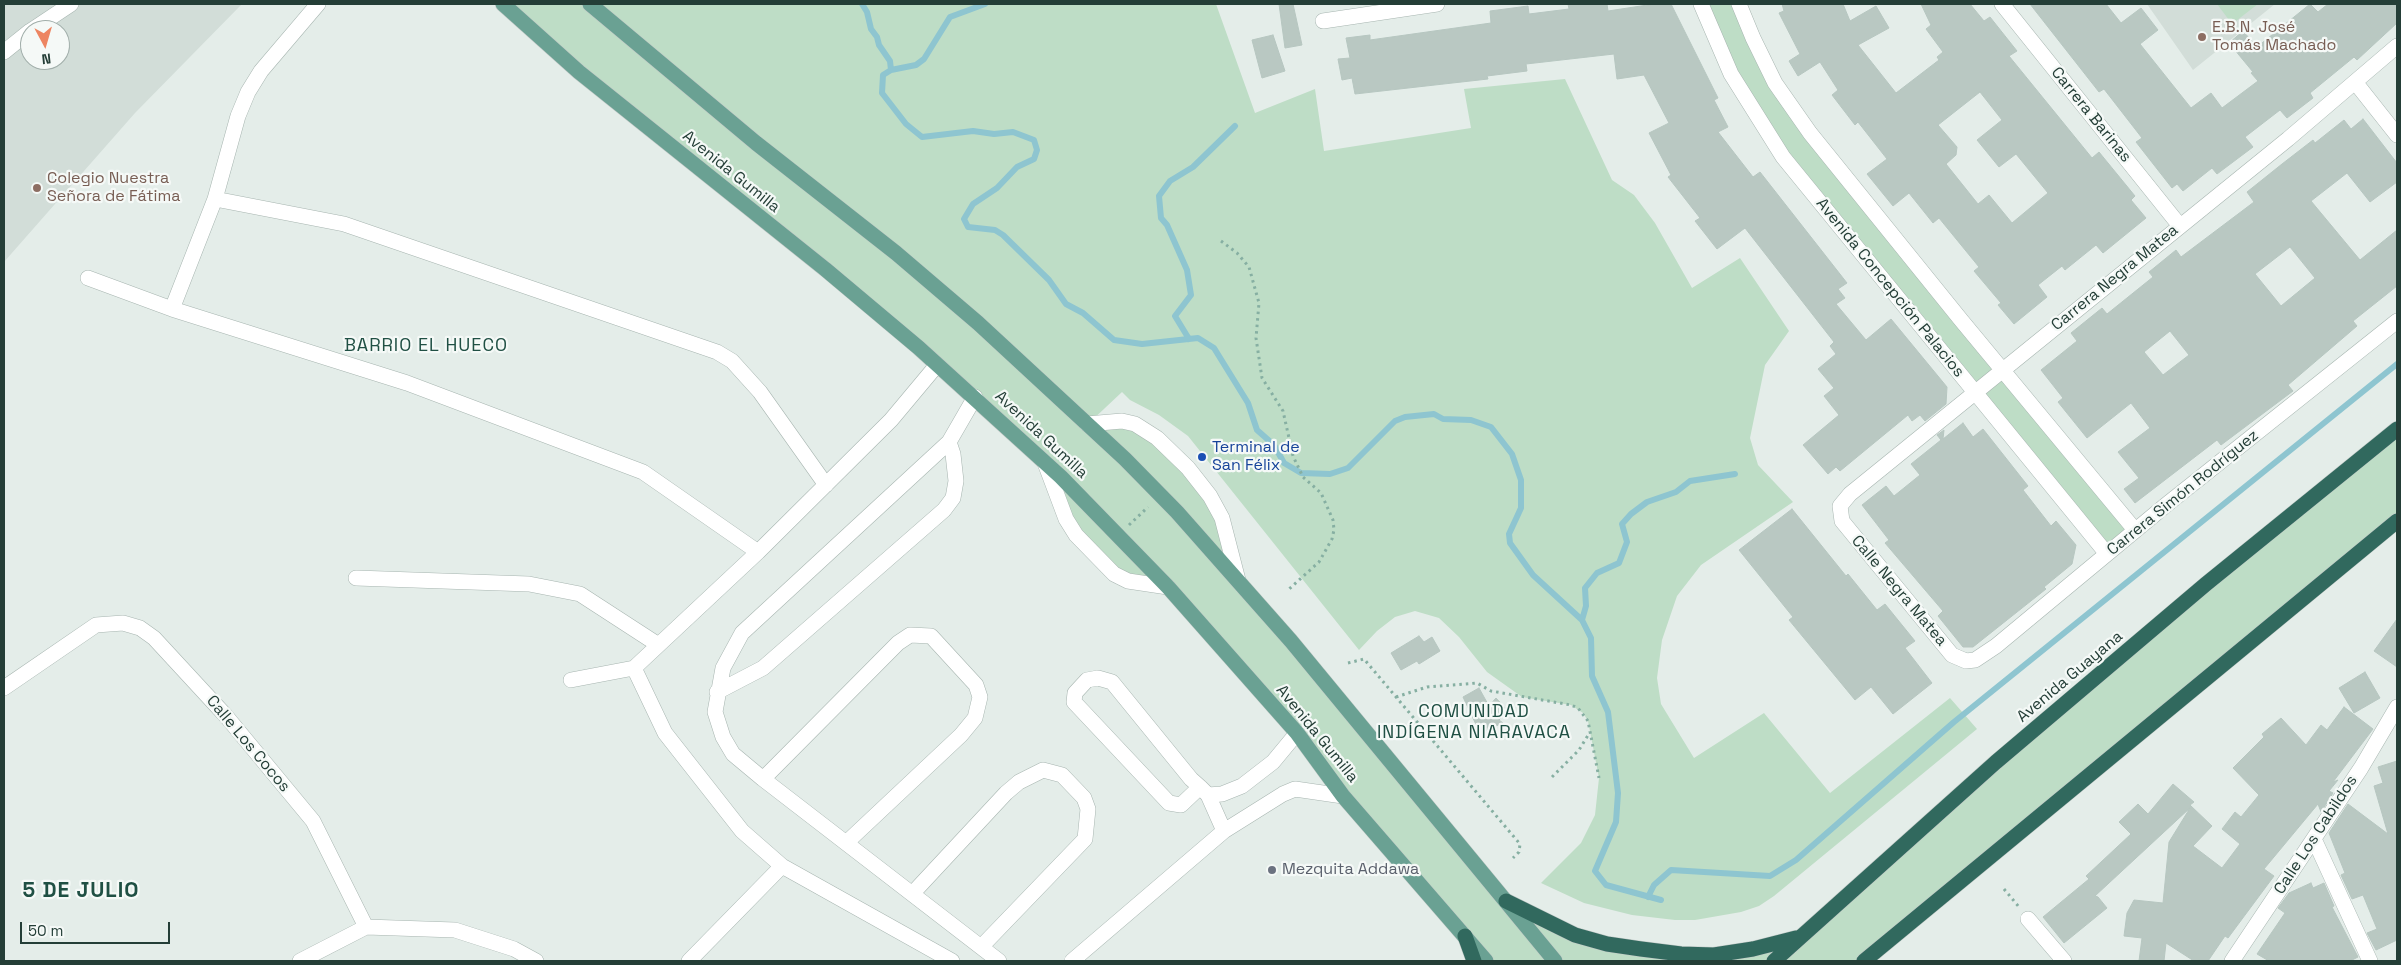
<!DOCTYPE html>
<html>
<head>
<meta charset="utf-8">
<style>
	body { margin:0 }
	#map { position:relative; width:2401px; height:965px; overflow:hidden; background:#e4ede9; font-family:"Space Grotesk",sans-serif }
	canvas { display:block }
	.frame { position:absolute; inset:0; border:5px solid #243e37; pointer-events:none }
	.north { position:absolute; left:20px; top:20px; width:50px; height:50px; box-sizing:border-box; background:#f5f9f7; border:1px solid #a1aeaa; border-radius:50%; rotate:174deg; font-size:14px; font-weight:700; line-height:20px; text-align:center; color:#243e37 }
	.north::after { content:''; display:block; margin:auto; width:18px; height:22px; background:#ed8562; clip-path:polygon(50% 0,100% 100%,50% 72%,0 100%) }
	.scale { position:absolute; left:20px; top:922px; width:150px; height:22px; box-sizing:border-box; border:2px solid #243e37; border-top:0; padding-left:6px; font-size:15px; line-height:18px; white-space:nowrap; color:#243e37; -webkit-text-stroke:4px #f5f9f7; paint-order:stroke }
</style>
</head>
<body>
<div id="map">
<canvas width="2401" height="965"></canvas>
<div class="frame"></div>
<div class="north">N</div>
<div class="scale">50 m</div>
</div>
<script>
const g = document.querySelector('canvas').getContext('2d');
g.lineJoin = 'round';
function fillPath(path, color) {
  g.fillStyle = color;
  g.fill(path, 'evenodd');
}
function toPath(rows) {
  const path = new Path2D();
  for (const r of rows) {
    path.moveTo(r[0], r[1]);
    for (let i = 2; i < r.length; i += 2) path.lineTo(r[i], r[i + 1]);
  }
  return path;
}
function trace(path, color, width, dash) {
  g.strokeStyle = color;
  g.lineWidth = width;
  g.lineCap = dash ? 'butt' : 'round';
  g.setLineDash(dash || []);
  g.stroke(path);
}
function write(font, color, halo, rows, align = 'center') {
  g.font = font + ' "Space Grotesk",sans-serif';
  g.lineWidth = 4.5;
  g.setLineDash([]);
  g.textBaseline = 'middle';
  g.strokeStyle = halo;
  g.fillStyle = color;
  for (const [text, x, y, turn = 0] of rows) {
    g.save();
    g.translate(x, y);
    g.rotate((+turn || 0) * Math.PI / 180);
    g.textAlign = isNaN(turn) ? turn : align;
    if (halo) g.strokeText(text, 0, 0);
    g.fillText(text, 0, 0);
    g.restore();
  }
}
fillPath(toPath([
	[4,4,242,4,135,113,4,262],
	[30,30,60,30,60,60,30,60],
	[2147,4,2275,4,2193,70]
]), '#d2ddd8');
fillPath(toPath([
	[503,4,1216,4,1255,113,1315,89,1324,151,1471,128,1464,89,1565,79,1612,180,1634,195,1655,223,1692,288,1740,258,1789,331,1765,365,1750,438,1758,465,1793,502,1701,565,1677,596,1662,640,1657,678,1661,704,1694,758,1764,713,1830,793,1950,698,1977,729,1774,896,1759,906,1741,912,1695,920,1675,920,1632,915,1584,903,1541,883,1581,843,1595,815,1599,778,1588,721,1583,713,1571,705,1522,697,1487,672,1459,637,1439,618,1415,611,1395,617,1377,631,1359,650,1188,436,1159,415,1130,400,1122,392,1088,424,1135,424,1210,496,1238,580,1506,901,1548,923,1681,954,1802,936,2397,429,2397,521,1864,961,1474,961,1465,936,1168,588,1128,581,1076,535,1045,463],
	[1701,4,1739,4,1775,83,2135,530,2107,554,1783,157],
	[2217,4,2258,4,2232,24]
]), '#beddc6');
trace(toPath([
	[862,4,867,12,871,29,877,37,879,45,890,61,891,70],
	[985,4,950,17,924,59,916,65,891,70,883,75,882,93,906,124,922,137,973,131,994,134,1013,132,1034,140,1037,150,1034,159,1017,167,997,188,973,204,964,219,968,227,995,230,1003,235,1049,280,1066,304,1083,313,1114,340,1142,344,1198,338,1214,348,1248,403,1257,430,1274,445,1284,463,1301,473,1330,474,1348,468,1395,421,1405,417,1434,414,1443,419,1471,420,1491,427,1512,454,1521,480,1521,508,1509,534,1510,543,1533,575,1582,620,1591,638,1592,676,1608,712,1618,793,1616,822,1595,871,1606,885,1661,900],
	[1189,339,1175,316,1191,295,1187,270,1167,225,1161,218,1159,196,1170,181,1193,167,1235,126],
	[1582,620,1586,606,1585,588,1597,573,1619,563,1627,542,1622,524,1631,514,1647,502,1676,492,1690,481,1735,474],
	[1648,897,1654,885,1671,870,1770,876,1796,860,1954,722,2397,364]
]), '#8ec5d0', 6);
const building = toPath([
	[1279,4,1293,4,1302,45,1285,48,1279,4],
	[1568,4,1607,4,1608,11,1654,4,1671,4,1718,98,1714,100,1728,127,1718,132,1753,177,1760,172,1847,283,1838,289,1845,298,1836,304,1866,340,1891,319,1947,387,1946,404,1925,421,1920,415,1912,421,1908,415,1840,471,1836,467,1828,474,1803,445,1839,415,1824,396,1834,388,1818,369,1836,354,1830,346,1834,342,1745,228,1717,249,1695,221,1700,218,1668,177,1671,175,1649,133,1669,123,1644,75,1617,79,1614,54,1526,64,1527,71,1487,76,1488,79,1355,94,1352,78,1342,80,1338,59,1350,58,1346,38,1370,35,1370,40,1491,23,1490,11,1528,6,1529,14,1569,9,1568,4],
	[1782,4,1843,4,1850,21,1876,6,1889,28,1858,45,1896,93,1939,60,1937,57,1943,52,1926,29,1931,25,1921,4,1970,4,1984,21,1990,17,2017,51,2009,56,2092,158,2099,152,2135,196,2131,200,2146,218,2103,253,2096,245,2065,270,2062,266,2038,285,2047,297,2014,324,1998,305,2001,303,1974,271,1979,267,1939,218,1933,223,1909,193,1893,206,1867,174,1887,159,1858,122,1855,125,1832,95,1838,90,1820,62,1798,76,1789,61,1800,54,1779,13,1784,11,1782,4],
	[1980,92,2002,120,1977,140,1999,167,2016,154,2048,193,2012,223,1989,195,1978,204,1946,164,1956,155,1957,147,1938,125,1980,92],
	[2030,4,2106,4,2121,23,2141,8,2158,30,2140,44,2191,108,2211,93,2222,108,2258,81,2251,73,2253,72,2229,43,2243,31,2257,47,2310,4,2318,12,2328,4,2397,4,2397,23,2357,60,2354,57,2310,93,2313,98,2287,118,2280,110,2245,137,2253,147,2217,174,2212,168,2183,191,2177,184,2172,188,2136,142,2142,138,2104,89,2099,92,2030,4],
	[1273,35,1285,71,1262,78,1252,40,1273,35],
	[2363,119,2397,163,2397,182,2370,202,2347,173,2311,201,2360,260,2397,230,2397,286,2353,321,2357,326,2288,385,2293,391,2221,445,2217,440,2135,503,2124,489,2139,478,2118,452,2150,428,2131,403,2087,438,2058,402,2063,398,2041,370,2077,341,2071,333,2102,308,2107,314,2153,277,2149,272,2176,250,2181,257,2254,202,2247,192,2282,164,2313,140,2315,143,2344,120,2351,129,2363,119],
	[2290,247,2315,278,2281,306,2255,274,2290,247],
	[2170,331,2189,355,2163,375,2144,352,2170,331],
	[1963,423,1973,437,1983,429,2028,486,2023,490,2051,526,2056,521,2076,545,2072,564,2044,587,2046,589,1973,647,1963,647,1938,616,1943,611,1885,543,1889,540,1862,505,1886,486,1894,496,1920,475,1911,464,1941,440,1937,435,1944,430,1943,439,1963,423],
	[1792,509,1846,576,1848,574,1877,610,1885,604,1915,641,1905,648,1932,683,1893,714,1871,687,1855,700,1789,620,1793,617,1739,550,1792,509],
	[2397,619,2397,667,2374,651,2397,619],
	[1419,636,1424,642,1432,637,1440,651,1419,664,1417,661,1401,670,1391,653,1419,636],
	[2365,672,2380,698,2354,713,2339,688,2365,672],
	[1479,688,1489,706,1496,698,1508,711,1499,720,1503,723,1480,733,1463,697,1479,688],
	[2344,707,2373,729,2333,782,2338,780,2329,791,2333,793,2321,812,2318,804,2264,869,2274,876,2228,938,2225,936,2208,961,2194,961,2166,943,2164,961,2139,961,2142,938,2124,936,2127,913,2134,900,2163,903,2169,842,2190,808,2095,896,2098,897,2107,908,2064,943,2043,917,2089,879,2086,876,2131,834,2119,822,2138,804,2148,814,2173,784,2194,802,2190,805,2212,826,2193,846,2222,868,2240,844,2222,829,2235,812,2241,817,2259,795,2233,768,2264,737,2262,734,2281,718,2306,745,2321,725,2327,730,2344,707],
	[2397,761,2397,940,2376,950,2367,933,2377,929,2363,895,2352,899,2341,875,2345,873,2329,833,2348,804,2388,834,2374,786,2383,783,2378,767,2397,761],
	[2311,883,2313,888,2324,883,2334,906,2332,907,2358,957,2350,961,2269,961,2257,954,2285,913,2278,908,2289,893,2311,883]
]);
fillPath(building, '#b9c8c2');
trace(building, '#b6c6c0', 1);
const minor = toPath([
	[1701,4,1731,74,1783,157,2107,554],
	[1739,4,1753,38,1775,83,1810,133,1961,320,2135,530],
	[2002,4,2180,226],
	[1323,21,1437,4],
	[32,30,71,4],
	[2397,46,2288,139,1850,494,1840,506,1842,521,1952,655,1966,661,1975,660,1996,646,2166,505,2397,321],
	[4,52,30,31],
	[2355,82,2397,135],
	[215,199,344,224,717,352,732,361,760,392,826,485],
	[88,278,172,309,407,383,643,472,758,552],
	[172,309,215,199,238,116,248,92,261,71,318,4],
	[975,397,949,442,742,633,723,668,715,712,723,737,733,754,763,779,999,961],
	[1087,424,1122,421,1135,424,1157,438,1188,468,1210,496,1222,518,1238,580],
	[1045,463,1066,519,1076,535,1114,574,1128,581,1168,587],
	[356,578,529,584,580,594,657,644],
	[634,668,665,733,742,831,782,866,952,961],
	[571,680,634,668,758,552,891,420,937,365],
	[4,688,96,625,123,623,140,628,154,638,226,716,313,821,366,927],
	[717,692,763,668,944,510,953,498,956,481,953,454,949,442],
	[763,779,898,643,910,635,931,636,976,685,980,697,975,718,961,735,846,843],
	[1200,787,1181,805,1169,803,1074,702,1075,693,1087,680,1098,678,1112,682,1191,779,1200,787,1208,795,1222,794,1242,786,1273,762,1297,733],
	[1208,795,1224,831],
	[2314,839,2370,961],
	[912,894,1006,793,1019,782,1043,770,1062,775,1084,798,1088,809,1085,839,981,947],
	[2028,919,2064,961],
	[300,961,366,927,455,930,514,949,536,961],
	[689,961,782,866],
	[1072,961,1224,831,1283,794,1295,789,1343,796],
	[2232,961,2361,768,2397,707]
]);
const major = toPath([
	[503,4,579,72,825,269,919,348,1061,477,1168,587,1297,733,1343,796,1486,961],
	[590,4,756,143,896,253,978,323,1125,459,1177,512,1291,641,1555,961]
]);
const highway = toPath([
	[1506,901,1575,935,1607,944,1641,949,1681,954,1714,955,1753,949,1796,938],
	[1465,936,1474,961],
	[1774,961,1996,762,2206,584,2397,429],
	[1864,961,2397,521]
]);
trace(minor, '#a7b5b0', 16);
trace(major, '#c2c9c7', 16);
trace(highway, '#c2c9c7', 16);
trace(toPath([
	[1221,241,1237,253,1249,267,1259,303,1256,338,1262,378,1283,411,1293,456,1303,477,1321,493,1333,520,1334,530,1332,539,1319,562,1288,590],
	[1129,525,1148,507],
	[1348,663,1364,659,1520,844,1519,852,1513,858],
	[1396,697,1427,687,1477,683,1491,691,1571,705,1578,708,1588,721,1599,778],
	[1552,777,1579,750,1590,732],
	[2004,889,2019,907]
]), '#86afa2', 3, [2.5, 4]);
trace(minor, '#fff', 15);
trace(major, '#6aa193', 15);
trace(highway, '#31695e', 15);
for (const [x, y, r, color] of [
	[2202,37,5,"#8d6e63"],
	[37,188,5,"#8d6e63"],
	[1202,457,5,"#1a4fb4"],
	[1272,870,5,"#6b7280"]
]) {
  const dot = new Path2D();
  dot.arc(x, y, r, 0, 2 * Math.PI);
  g.fillStyle = color;
  g.fill(dot);
  trace(dot, '#f5f9f7', 2);
}
write('16px', '#785e54', '#f5f9f7', [
	["E.B.N. José",2212,28],
	["Tomás Machado",2212,46],
	["Colegio Nuestra",47,179],
	["Señora de Fátima",47,197]
], 'left');
write('16px', '#243e37', '#f5f9f7', [
	["Carrera Barinas",2091,115,51],
	["Avenida Gumilla",731,172,39],
	["Carrera Negra Matea",2115,278,-39],
	["Avenida Concepción Palacios",1890,288,51],
	["Avenida Gumilla",1041,435,43],
	["Carrera Simón Rodríguez",2183,493,-39],
	["Calle Negra Matea",1899,591,50],
	["Avenida Guayana",2070,677,-40],
	["Avenida Gumilla",1317,734,51],
	["Calle Los Cocos",248,744,50],
	["Calle Los Cabildos",2316,835,-57]
]);
write('16px', '#164399', '#f5f9f7', [
	["Terminal de",1212,448],
	["San Félix",1212,466]
], 'left');
write('16px', '#5b616d', '#f5f9f7', [
	["Mezquita Addawa",1282,870]
], 'left');
g.letterSpacing = '1px';
write('18px', '#205044', '#f5f9f7', [
	["BARRIO EL HUECO",426,346],
	["COMUNIDAD",1474,712],
	["INDÍGENA NIARAVACA",1474,733]
]);
g.letterSpacing = '0px';
g.letterSpacing = '1px';
write('bold 21px', '#205044', '#f5f9f7', [
	["5 DE JULIO",81,891]
]);
g.letterSpacing = '0px';
</script>
</body>
</html>
